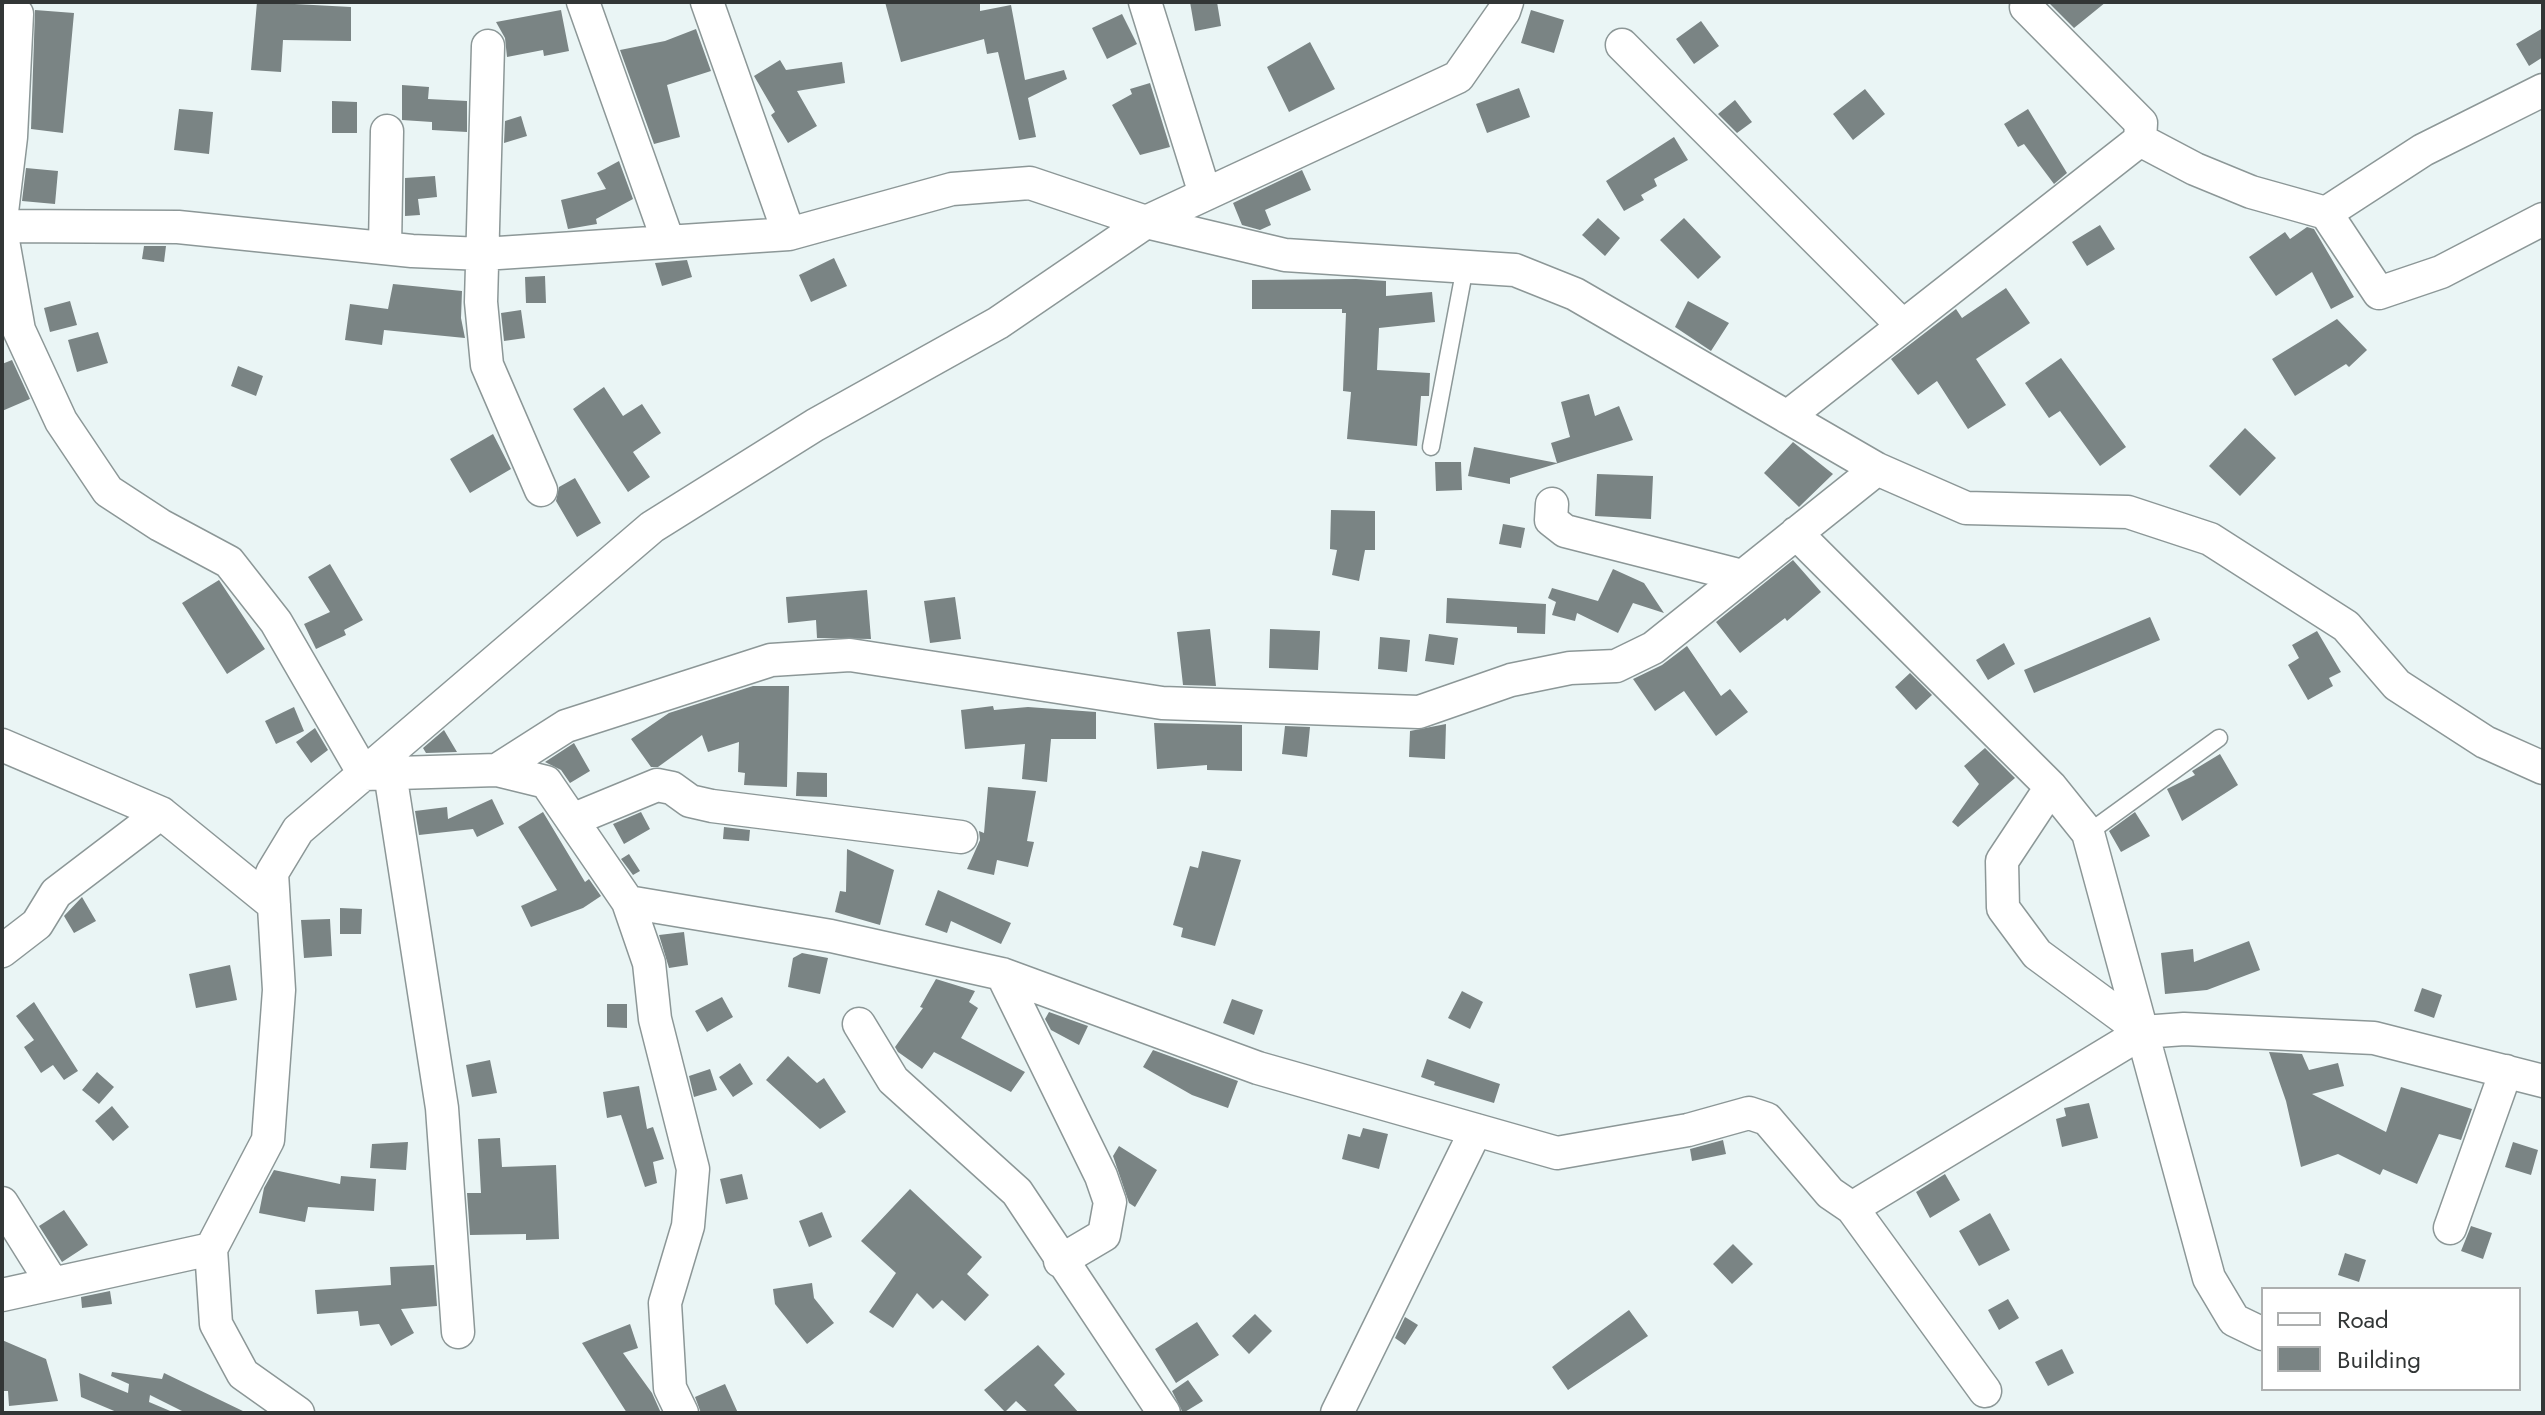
<!DOCTYPE html>
<html>
<head>
<meta charset="utf-8">
<style>
	body { margin:0 }
	#map { position:relative; width:2545px; height:1415px; overflow:hidden; background:#eaf5f5; font-family:Jost,sans-serif }
	canvas { display:block }
	.frame { position:absolute; inset:0; border:4px solid #323636; pointer-events:none }
	.legend { position:absolute; left:2261px; top:1287px; width:260px; height:104px; box-sizing:border-box; background:#fff; border:2px solid #adafaf; margin:0; padding:10px 14px; list-style:none; font-size:24px; color:#323636 }
	.legend li { display:flex; align-items:center; gap:16px; height:40px }
	.legend b { width:40px; border:2px solid #adafaf }
</style>
</head>
<body>
<div id="map">
<canvas width="2545" height="1415"></canvas>
<div class="frame"></div>
<ul class="legend">
<li><b style="height:10px;background:#fff"></b>Road</li>
<li><b style="height:22px;background:#7a8484"></b>Building</li>
</ul>
</div>
<script>
const g = document.querySelector('canvas').getContext('2d');
g.lineJoin = 'round';
function fillPath(path, color) {
  g.fillStyle = color;
  g.fill(path, 'evenodd');
}
function toPath(rows) {
  const path = new Path2D();
  for (const r of rows) {
    path.moveTo(r[0], r[1]);
    for (let i = 2; i < r.length; i += 2) path.lineTo(r[i], r[i + 1]);
  }
  return path;
}
function trace(path, color, width, dash) {
  g.strokeStyle = color;
  g.lineWidth = width;
  g.lineCap = dash ? 'butt' : 'round';
  g.setLineDash(dash || []);
  g.stroke(path);
}
fillPath(toPath([
	[257,2,351,7,351,41,283,40,281,72,251,70],
	[885,2,980,2,980,11,1011,5,1025,80,1064,70,1067,79,1028,98,1036,137,1019,140,998,52,987,54,984,39,901,62],
	[1190,2,1217,2,1221,26,1195,31],
	[2048,2,2106,2,2074,28],
	[35,10,74,13,63,133,31,129],
	[561,10,569,51,544,56,543,50,507,57,505,38,496,22],
	[1531,10,1564,20,1554,53,1521,43],
	[1122,14,1137,44,1107,59,1092,28],
	[1701,21,1719,46,1694,64,1676,39],
	[2543,28,2543,57,2529,66,2516,44],
	[696,29,711,71,667,85,680,137,654,144,620,50,665,41],
	[1310,42,1335,89,1289,112,1267,67],
	[780,60,786,70,842,62,845,83,797,91,817,126,788,143,771,115,775,112,754,76],
	[1150,83,1170,147,1140,155,1112,105,1132,94,1130,89],
	[402,85,429,87,428,99,467,101,467,132,432,130,432,122,402,120],
	[1519,88,1530,117,1487,133,1476,104],
	[1865,89,1885,114,1853,140,1833,114],
	[1735,100,1752,122,1737,133,1718,114],
	[332,101,357,102,357,133,332,133],
	[179,109,213,112,209,154,174,150],
	[2028,109,2067,173,2054,184,2024,144,2018,147,2004,124],
	[521,116,527,136,504,143,505,121],
	[1674,137,1688,160,1654,179,1657,186,1641,195,1644,200,1624,211,1606,181],
	[619,161,633,199,596,219,597,224,568,229,561,200,606,189,597,173],
	[26,168,58,171,55,204,22,201],
	[1302,170,1311,190,1265,210,1271,225,1260,230,1242,225,1233,203],
	[435,176,437,197,418,199,420,215,405,216,405,178],
	[1598,218,1620,238,1605,256,1582,235],
	[1684,218,1721,257,1698,279,1660,240],
	[2100,225,2115,249,2087,266,2072,242],
	[2307,227,2314,229,2354,297,2331,309,2312,272,2276,296,2249,257,2285,232,2290,239],
	[144,246,166,246,164,262,142,259],
	[834,258,847,286,811,302,799,275],
	[687,260,692,277,662,286,655,263],
	[545,276,546,303,526,303,525,277],
	[1356,279,1386,281,1386,296,1432,292,1435,322,1379,328,1377,370,1430,373,1429,396,1421,396,1417,446,1347,439,1351,392,1343,391,1346,313,1342,313,1342,309,1252,309,1252,280],
	[393,284,462,291,461,318,465,338,384,330,382,345,345,340,350,304,388,309],
	[2006,288,2030,323,1976,359,2006,405,1968,429,1937,381,1918,395,1891,359,1956,309,1962,318],
	[70,301,77,325,50,332,44,308],
	[1688,301,1729,323,1711,351,1675,327],
	[521,310,525,338,504,341,501,313],
	[2337,319,2367,350,2349,367,2346,364,2295,396,2272,359],
	[98,332,108,363,77,372,68,340],
	[2061,358,2126,447,2100,466,2060,411,2049,418,2025,383],
	[12,360,30,399,2,411,2,364],
	[238,366,263,376,256,396,231,386],
	[604,387,623,416,642,404,661,433,633,452,650,477,628,492,573,409],
	[1589,394,1595,416,1619,406,1633,440,1510,478,1510,484,1468,476,1474,447,1557,463,1551,443,1570,437,1561,402],
	[2245,428,2276,458,2240,496,2209,466],
	[493,434,511,469,470,493,450,459],
	[1793,442,1833,474,1799,507,1764,473],
	[1435,462,1461,462,1462,490,1436,491],
	[1597,474,1653,476,1651,519,1595,516],
	[575,478,601,523,577,537,556,501,559,487],
	[1331,510,1375,511,1375,550,1365,550,1359,581,1332,575,1337,550,1330,549],
	[1503,524,1525,528,1521,548,1499,544],
	[1793,560,1821,592,1787,621,1785,618,1740,653,1716,622],
	[330,564,363,620,344,630,346,635,316,649,304,624,330,612,308,577],
	[1613,569,1644,583,1664,613,1633,603,1618,633,1577,613,1575,621,1552,615,1556,602,1548,598,1552,588,1598,601],
	[219,580,265,649,227,674,182,603],
	[867,590,871,639,817,638,816,620,788,623,786,597],
	[955,597,961,639,930,643,924,601],
	[1447,598,1546,604,1545,634,1517,633,1517,627,1446,623],
	[2150,617,2160,640,2034,693,2024,670],
	[1210,629,1216,686,1183,685,1177,632],
	[1270,629,1320,631,1318,670,1269,668],
	[2317,631,2341,672,2329,678,2333,686,2308,700,2288,665,2299,658,2292,645],
	[1429,634,1458,638,1454,665,1425,661],
	[1380,637,1410,640,1407,672,1378,669],
	[2004,643,2015,664,1988,680,1976,660],
	[1687,646,1721,696,1730,689,1748,712,1716,736,1684,691,1655,711,1633,679,1662,665],
	[1910,673,1932,695,1916,710,1895,687],
	[753,686,789,686,787,787,744,785,745,773,738,772,739,742,708,752,702,735,658,767,651,767,631,739,669,713],
	[993,706,994,710,1028,707,1096,712,1096,739,1051,739,1047,782,1022,779,1025,744,965,749,961,710],
	[294,707,304,731,276,744,265,721],
	[1154,723,1242,725,1242,771,1207,770,1207,765,1157,769],
	[1446,724,1445,759,1409,757,1410,731],
	[1285,726,1310,727,1307,757,1282,754],
	[315,728,328,750,311,763,296,742],
	[444,730,457,752,426,753,423,748],
	[574,743,590,771,570,783,561,770,545,762],
	[1985,748,2015,778,1958,827,1952,822,1979,784,1964,766],
	[2220,754,2238,785,2182,821,2167,789,2195,775,2192,771],
	[797,772,827,773,827,797,796,796],
	[988,787,1036,791,1027,841,1034,842,1028,867,997,860,994,875,967,869,980,840,979,831,984,833],
	[492,799,504,824,477,837,473,829,419,835,415,811,447,807,448,819],
	[543,812,585,882,589,879,601,896,583,908,531,927,521,906,557,890,518,827],
	[641,812,650,829,624,844,613,824],
	[2135,812,2150,836,2121,852,2109,831],
	[724,827,750,830,749,841,723,839],
	[847,849,894,870,880,925,835,912,840,891,846,892],
	[1202,851,1241,860,1215,946,1181,937,1183,928,1173,925,1190,866,1198,868],
	[629,854,640,871,633,875,621,859],
	[938,890,1011,923,1001,944,951,921,947,933,925,925],
	[82,897,96,921,74,933,64,916],
	[340,908,362,909,361,934,340,934],
	[330,919,332,956,304,958,301,920],
	[684,932,688,965,669,968,659,935],
	[2249,941,2260,970,2207,990,2165,994,2161,953,2193,949,2194,962],
	[802,953,828,958,820,994,788,987,793,958],
	[230,965,237,1000,196,1008,189,974],
	[936,979,975,991,969,1002,978,1008,961,1038,1025,1072,1011,1092,934,1052,922,1069,898,1052,895,1047,923,1008,920,1007],
	[2422,988,2442,995,2434,1018,2414,1011],
	[1462,991,1483,1002,1470,1029,1448,1018],
	[722,997,733,1017,707,1032,695,1011],
	[1232,999,1263,1010,1254,1035,1223,1023],
	[34,1002,78,1071,64,1080,53,1065,41,1073,24,1047,34,1040,16,1016],
	[607,1004,627,1004,627,1028,607,1027],
	[1049,1012,1088,1026,1079,1045,1051,1030,1045,1019],
	[1153,1050,1238,1081,1228,1108,1192,1095,1143,1067],
	[2269,1052,2302,1054,2309,1070,2338,1063,2344,1086,2312,1094,2386,1132,2401,1087,2472,1109,2461,1140,2439,1134,2417,1184,2383,1169,2380,1175,2338,1154,2301,1167,2286,1101],
	[788,1056,817,1083,824,1078,846,1112,820,1129,766,1080],
	[1427,1059,1500,1084,1494,1103,1434,1085,1435,1082,1421,1077],
	[490,1060,497,1093,472,1097,466,1065],
	[740,1063,753,1084,733,1097,719,1077],
	[710,1069,717,1090,694,1097,689,1076],
	[97,1072,114,1087,99,1104,82,1090],
	[639,1086,647,1129,653,1127,664,1159,653,1162,657,1183,645,1187,621,1115,607,1118,603,1092],
	[2089,1103,2098,1138,2062,1147,2056,1119,2066,1116,2064,1108],
	[112,1106,129,1127,113,1141,95,1121],
	[1363,1128,1388,1134,1379,1169,1342,1159,1348,1134,1360,1137],
	[500,1138,502,1167,556,1165,559,1239,526,1240,526,1234,470,1235,467,1193,481,1193,478,1139],
	[1723,1140,1726,1154,1692,1161,1690,1149],
	[408,1142,406,1170,370,1168,372,1144],
	[2513,1142,2538,1150,2531,1175,2505,1167],
	[1119,1146,1157,1170,1135,1207,1129,1203,1113,1156],
	[274,1170,340,1184,341,1176,376,1179,374,1211,308,1207,305,1222,259,1213,264,1188],
	[742,1174,748,1199,726,1204,720,1179],
	[1945,1174,1960,1200,1930,1218,1916,1192],
	[910,1189,982,1257,967,1274,989,1295,965,1321,942,1300,933,1309,917,1293,893,1328,869,1312,896,1273,861,1241],
	[64,1210,88,1245,62,1262,39,1226],
	[822,1212,832,1237,809,1247,799,1221],
	[1990,1213,2010,1250,1979,1266,1959,1231],
	[2471,1226,2492,1233,2483,1259,2461,1251],
	[1733,1244,1753,1264,1732,1284,1713,1264],
	[2345,1253,2366,1260,2359,1282,2338,1275],
	[434,1265,437,1306,401,1309,414,1333,391,1346,379,1324,360,1326,358,1311,317,1314,315,1290,391,1285,390,1267],
	[812,1283,814,1298,834,1323,807,1344,775,1304,773,1289],
	[110,1291,112,1304,82,1308,81,1297],
	[2008,1299,2019,1318,1999,1330,1988,1310],
	[1629,1310,1648,1336,1568,1390,1552,1367],
	[1255,1314,1272,1331,1249,1354,1232,1336],
	[1405,1317,1418,1325,1405,1345,1395,1338],
	[1197,1322,1219,1355,1176,1383,1155,1349],
	[630,1324,638,1348,623,1353,652,1393,661,1413,627,1413,582,1343],
	[2,1340,46,1359,58,1401,9,1406,8,1391,2,1391],
	[1038,1345,1065,1374,1054,1385,1079,1413,1029,1413,1016,1401,1005,1412,984,1390],
	[2062,1349,2074,1373,2048,1386,2035,1362],
	[112,1372,162,1379,164,1373,247,1413,186,1413,150,1395,149,1402,175,1413,119,1413,81,1397,79,1373,128,1393,129,1384,111,1376],
	[1188,1380,1203,1401,1183,1413,1172,1391],
	[725,1384,738,1413,701,1413,695,1397]
]), '#7a8484');
const lane = toPath([
	[1431,447,1465,267],
	[2088,833,2219,738]
]);
const street = toPath([
	[583,2,668,241],
	[707,2,789,234],
	[1145,2,1205,194],
	[1622,45,1903,326],
	[488,46,481,302,487,365,541,490],
	[2140,140,2195,169,2251,192,2326,213,2379,293,2441,272,2543,219],
	[2,212,11,137,17,14],
	[2326,213,2423,150,2543,90],
	[2,226,178,227,412,251,483,254,789,234,952,189,1030,183,1146,222,1285,255,1515,270,1575,294,1877,469,1966,508,2128,512,2210,539,2346,626,2397,685,2485,742,2543,768],
	[2,235,19,330,61,421,108,491,160,525,229,562,276,622,364,774,497,770,546,782,628,902,649,963,655,1019,693,1169,688,1226,665,1303,670,1388,682,1413],
	[385,248,387,131],
	[1787,417,2140,140,2141,123,2026,7],
	[1552,504,1551,520,1565,531,1742,576],
	[1796,533,2051,787,2088,833,2209,1278,2234,1320,2263,1334],
	[2,745,161,813,274,905],
	[497,770,566,726,771,660,850,655,1162,703,1419,712,1511,680,1570,668,1616,666,1653,648,1877,469],
	[390,773,442,1108,458,1332],
	[2051,787,2002,861,2003,908,2037,954,2143,1032],
	[572,820,657,785,672,788,690,801,712,806,961,837],
	[628,902,831,936,1002,974,1258,1068,1557,1153,1688,1130,1749,1113,1767,1119,1830,1193,1852,1208,2143,1032,2184,1029,2374,1038,2543,1081],
	[2,951,37,924,56,893,161,813],
	[1002,974,1101,1176,1110,1202,1104,1235,1060,1261],
	[859,1024,893,1080,1017,1192,1164,1413],
	[2,1203,52,1283],
	[1852,1208,1985,1391],
	[2450,1228,2506,1071],
	[2,1295,211,1249],
	[298,1413,243,1374,216,1324,211,1249,268,1140,279,990,272,873,298,830,652,527,815,425,998,323,1146,222,1458,77,1504,11,1507,2],
	[1337,1413,1476,1130]
]);
trace(lane, '#8c9797', 19);
trace(street, '#8c9797', 35);
trace(lane, '#fff', 16);
trace(street, '#fff', 32);
</script>
</body>
</html>
